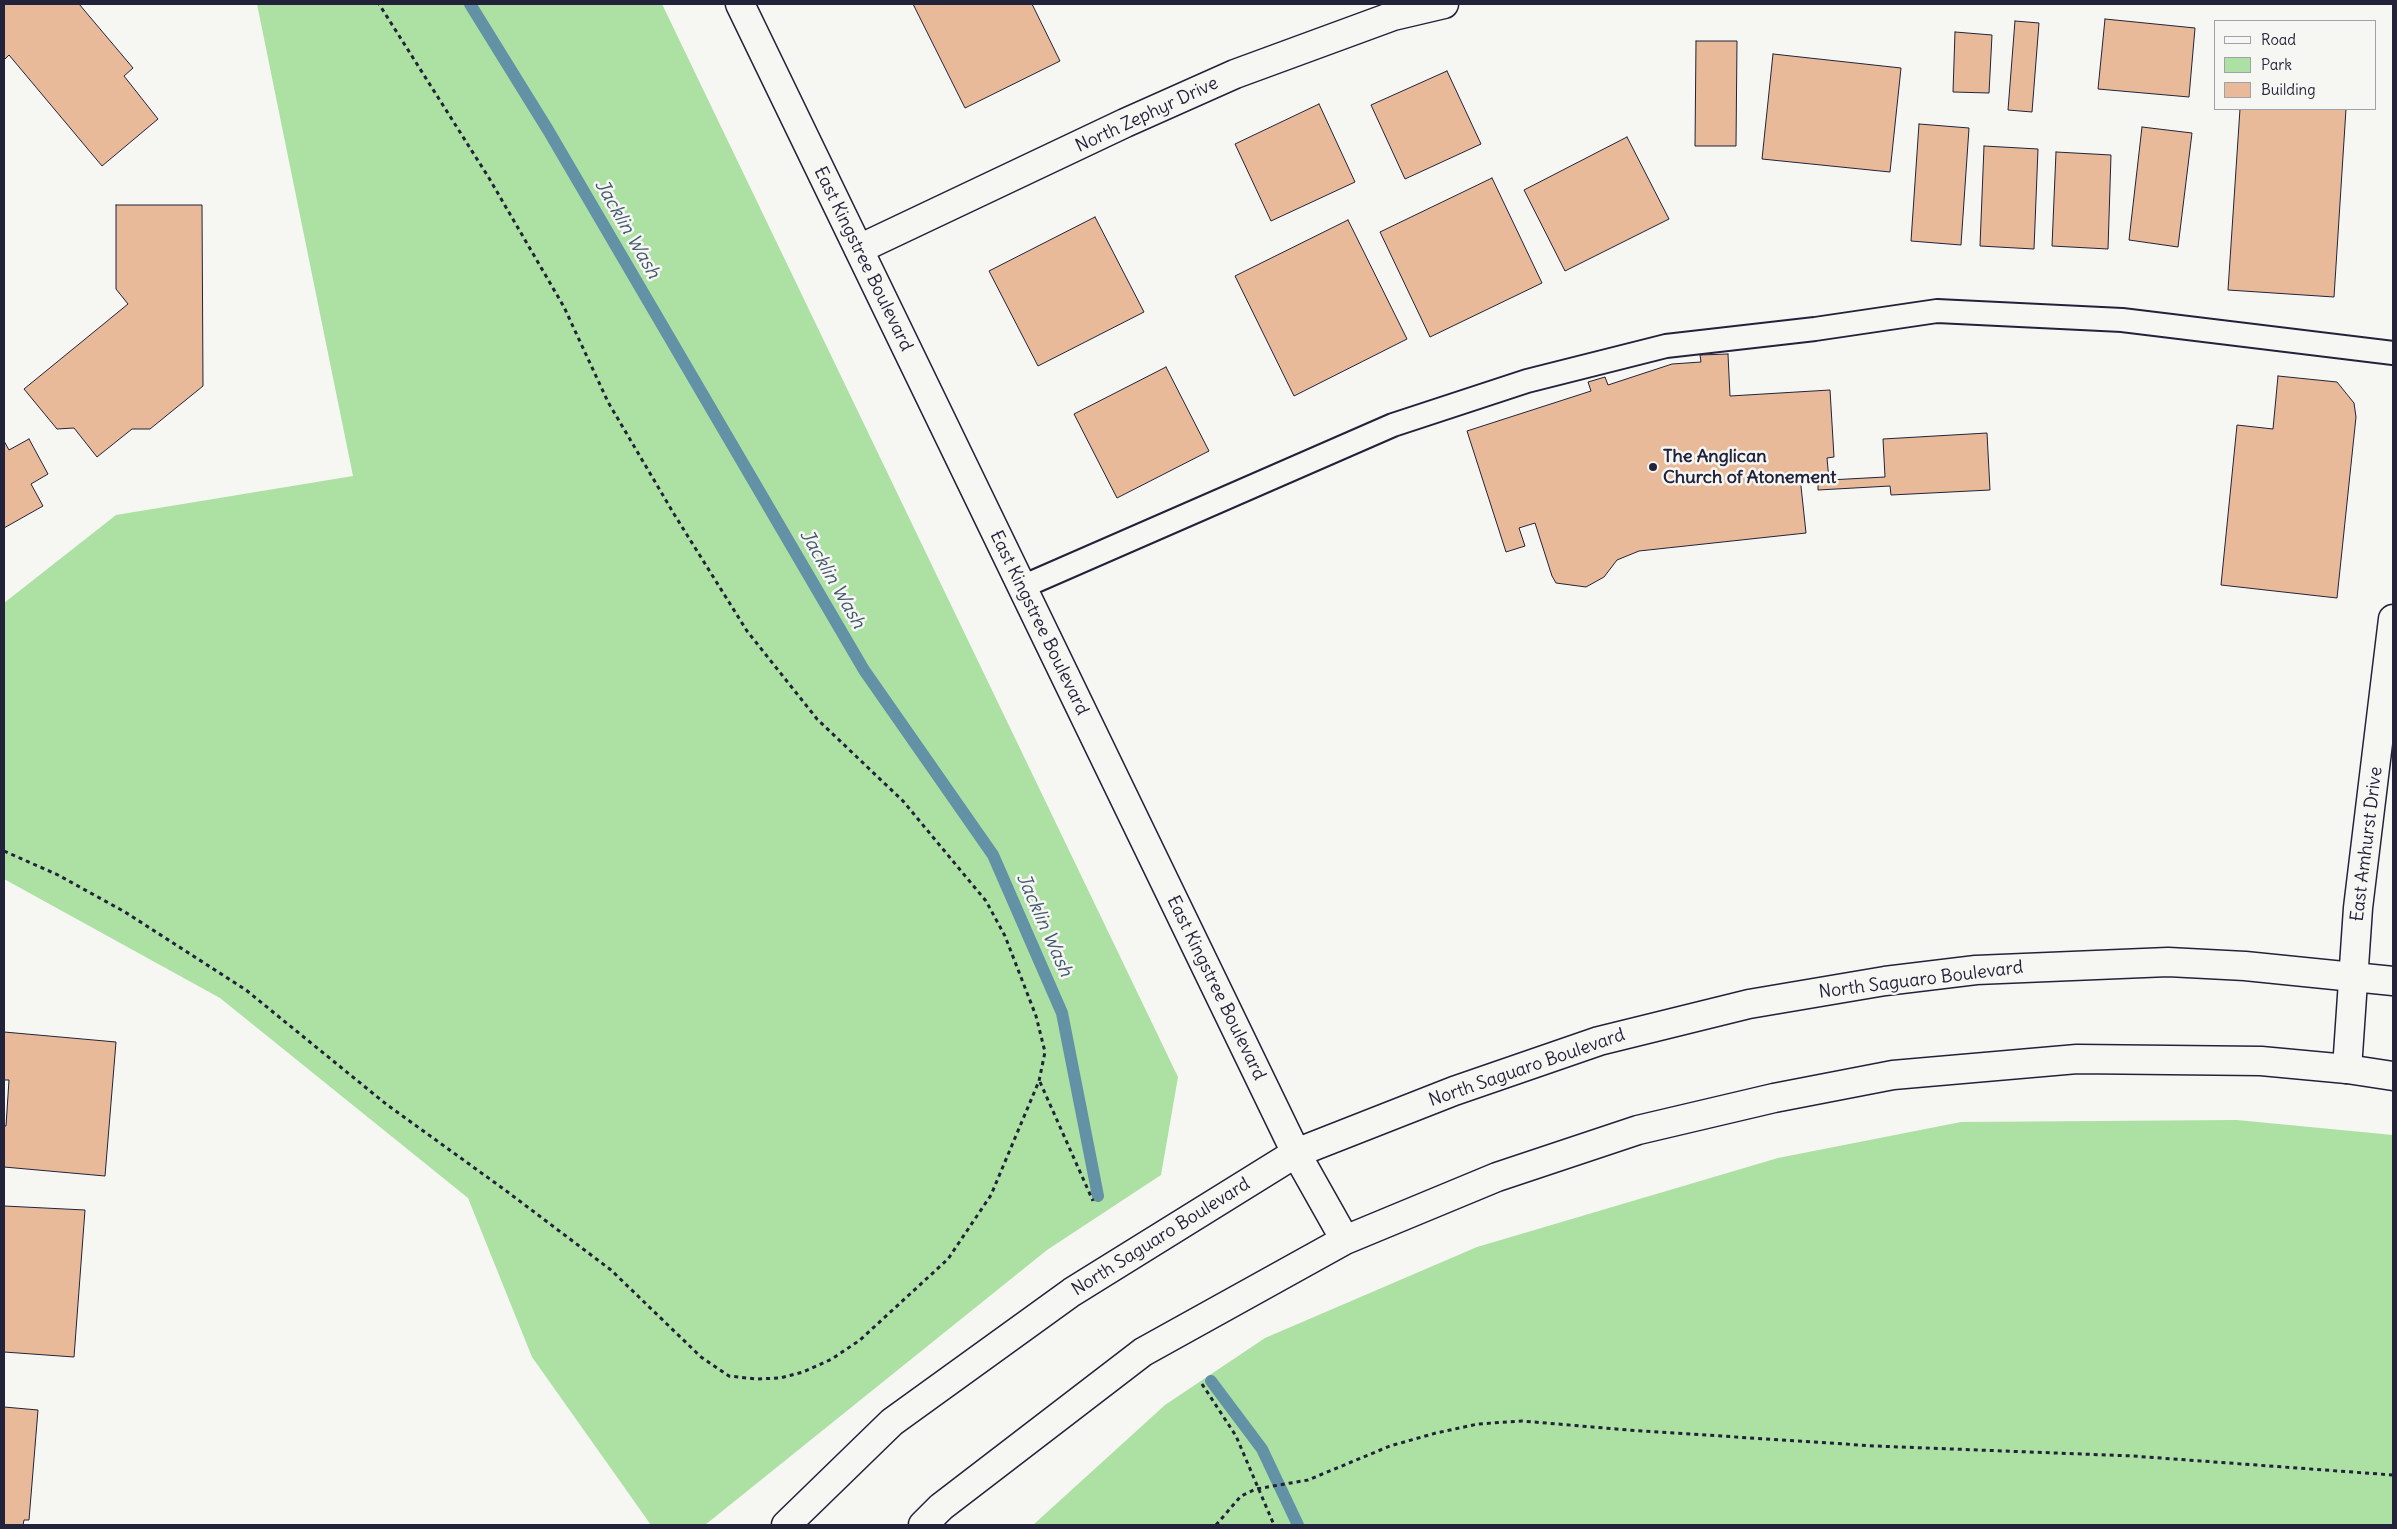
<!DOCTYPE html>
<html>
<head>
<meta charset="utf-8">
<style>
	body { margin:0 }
	#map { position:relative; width:2397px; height:1529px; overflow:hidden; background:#f6f6f2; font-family:Delius,sans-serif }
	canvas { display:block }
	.frame { position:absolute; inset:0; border:5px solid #22223b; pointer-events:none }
	.legend { position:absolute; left:2214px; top:20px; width:162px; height:90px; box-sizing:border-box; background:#f6f6f2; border:1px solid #a1a1a9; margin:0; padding:6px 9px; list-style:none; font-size:15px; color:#22223b }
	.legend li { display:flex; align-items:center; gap:10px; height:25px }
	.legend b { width:25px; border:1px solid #a1a1a9 }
</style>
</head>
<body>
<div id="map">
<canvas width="2397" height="1529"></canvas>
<div class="frame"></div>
<ul class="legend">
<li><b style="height:6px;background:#f6f6f2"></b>Road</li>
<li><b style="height:14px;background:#ace1a3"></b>Park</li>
<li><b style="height:14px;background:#e8ba99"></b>Building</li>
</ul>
</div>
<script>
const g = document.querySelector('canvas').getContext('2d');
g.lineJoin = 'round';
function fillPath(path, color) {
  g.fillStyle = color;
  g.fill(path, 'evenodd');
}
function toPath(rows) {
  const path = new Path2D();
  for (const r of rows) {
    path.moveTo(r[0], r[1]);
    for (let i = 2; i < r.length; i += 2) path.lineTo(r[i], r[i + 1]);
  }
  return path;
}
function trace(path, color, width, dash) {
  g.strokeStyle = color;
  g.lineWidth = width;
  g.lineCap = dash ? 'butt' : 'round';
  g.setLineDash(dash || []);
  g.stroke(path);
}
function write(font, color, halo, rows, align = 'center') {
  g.font = font + ' Delius,sans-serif';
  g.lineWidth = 5;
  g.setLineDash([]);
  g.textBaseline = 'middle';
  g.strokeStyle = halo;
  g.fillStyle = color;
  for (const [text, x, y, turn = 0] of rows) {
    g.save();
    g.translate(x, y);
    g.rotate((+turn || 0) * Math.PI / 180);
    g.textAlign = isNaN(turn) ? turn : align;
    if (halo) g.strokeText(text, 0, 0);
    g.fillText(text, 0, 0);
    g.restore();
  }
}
fillPath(toPath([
	[257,4,662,4,1178,1077,1161,1175,1047,1250,705,1525,651,1525,532,1357,468,1198,220,998,4,879,4,603,116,515,353,476],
	[2237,1120,2393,1135,2393,1525,1033,1525,1165,1405,1265,1338,1477,1247,1778,1158,1961,1122]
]), '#ace1a3');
trace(toPath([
	[470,4,548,130,864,670,993,855,1062,1013,1098,1196],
	[1211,1381,1262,1449,1298,1525]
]), '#6392a6', 12);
const building = toPath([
	[4,4,79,4,133,68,124,76,158,119,102,166,9,55,4,60,4,4],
	[913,4,1032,4,1060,61,965,108,913,4],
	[2105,19,2195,28,2189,97,2098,89,2105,19],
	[2015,21,2039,23,2032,112,2008,110,2015,21],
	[1955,32,1992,35,1989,93,1953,92,1955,32],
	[1696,41,1737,41,1736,146,1695,146,1696,41],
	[1773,54,1901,68,1890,172,1762,159,1773,54],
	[1447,71,1481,144,1405,179,1371,105,1447,71],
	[1319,104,1355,182,1271,221,1235,144,1319,104],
	[2240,109,2346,109,2334,297,2228,290,2240,109],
	[1919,124,1969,128,1961,245,1911,241,1919,124],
	[2142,127,2192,133,2178,247,2129,240,2142,127],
	[1627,137,1669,219,1565,271,1524,190,1627,137],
	[1984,146,2038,149,2034,249,1980,246,1984,146],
	[2056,152,2111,155,2108,249,2052,246,2056,152],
	[1492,178,1542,283,1430,337,1380,232,1492,178],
	[116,205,202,205,203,386,150,429,132,429,97,457,74,428,57,429,24,389,128,304,116,289,116,205],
	[1095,217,1144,312,1038,366,989,271,1095,217],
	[1348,220,1407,339,1294,396,1235,276,1348,220],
	[1728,354,1730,396,1830,390,1834,457,1827,458,1829,480,1885,477,1883,439,1987,433,1990,490,1891,495,1890,486,1818,490,1818,476,1800,477,1806,533,1639,551,1617,560,1604,577,1586,587,1556,583,1552,576,1535,523,1519,528,1525,546,1506,552,1467,431,1591,391,1588,382,1605,377,1608,385,1672,364,1701,362,1700,355,1728,354],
	[1166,367,1209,451,1117,498,1074,414,1166,367],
	[2278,376,2337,382,2354,403,2356,417,2337,598,2221,585,2237,425,2273,429,2278,376],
	[29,439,48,474,31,484,43,506,4,528,4,441,9,450,29,439],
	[4,1032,116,1042,105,1176,4,1167,4,1126,6,1126,9,1080,4,1080,4,1032],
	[4,1206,85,1210,74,1357,4,1352,4,1206],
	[4,1407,38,1410,29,1520,24,1520,23,1525,4,1525,4,1407]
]);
fillPath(building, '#e8ba99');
trace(building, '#22223b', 1);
const lane = toPath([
	[1022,587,1393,425,1527,381,1666,346,1815,329,1937,311,2122,320,2393,353]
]);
const street = toPath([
	[859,249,1125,123,1235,74,1393,16,1444,4],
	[2347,1069,2358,908,2393,619]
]);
const secondary = toPath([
	[740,4,1296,1153,1345,1240],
	[786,1525,892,1422,1072,1292,1296,1153,1454,1091,1599,1041,1749,1004,1885,981,1976,970,2168,962,2245,966,2393,981],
	[923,1525,941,1507,1143,1352,1345,1240,1497,1177,1638,1130,1774,1098,1893,1075,2077,1059,2261,1061,2347,1069,2393,1076]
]);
trace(lane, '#22223b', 26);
trace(street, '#22223b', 31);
trace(secondary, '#22223b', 31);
trace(toPath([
	[4,851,58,875,125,912,246,990,386,1104,505,1190,611,1270,701,1357,729,1376,756,1379,780,1378,803,1372,832,1359,860,1340,948,1259,991,1195,1039,1081,1045,1052,1036,1016,1005,936,986,901,903,801,817,719,747,631,674,514,608,402,564,307,489,178,379,4],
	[1040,1082,1093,1201],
	[1202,1384,1236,1436,1274,1525],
	[1216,1525,1241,1496,1256,1489,1308,1480,1390,1446,1436,1433,1478,1424,1522,1421,1628,1430,1875,1446,2133,1456,2393,1475]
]), '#22223b', 3, [4, 4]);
trace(lane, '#f6f6f2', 22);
trace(street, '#f6f6f2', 28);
trace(secondary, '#f6f6f2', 28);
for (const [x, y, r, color] of [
	[1653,467,5,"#22223b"]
]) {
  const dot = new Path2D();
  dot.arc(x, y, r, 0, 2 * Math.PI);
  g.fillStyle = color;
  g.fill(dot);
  trace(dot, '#f6f6f2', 2);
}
write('18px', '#22223b', '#f6f6f2', [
	["North Zephyr Drive",1147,115,-25],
	["East Kingstree Boulevard",863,259,64],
	["East Kingstree Boulevard",1039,623,64],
	["East Amhurst Drive",2367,844,-83],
	["North Saguaro Boulevard",1921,980,-7],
	["East Kingstree Boulevard",1216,988,64],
	["North Saguaro Boulevard",1527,1068,-19],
	["North Saguaro Boulevard",1161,1237,-32]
]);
write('bold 18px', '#22223b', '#f6f6f2', [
	["The Anglican",1663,457],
	["Church of Atonement",1663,478]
], 'left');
write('italic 19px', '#425a70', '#f6f6f2', [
	["Jacklin Wash",627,229,60],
	["Jacklin Wash",832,579,60],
	["Jacklin Wash",1044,925,66]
]);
</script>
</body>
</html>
